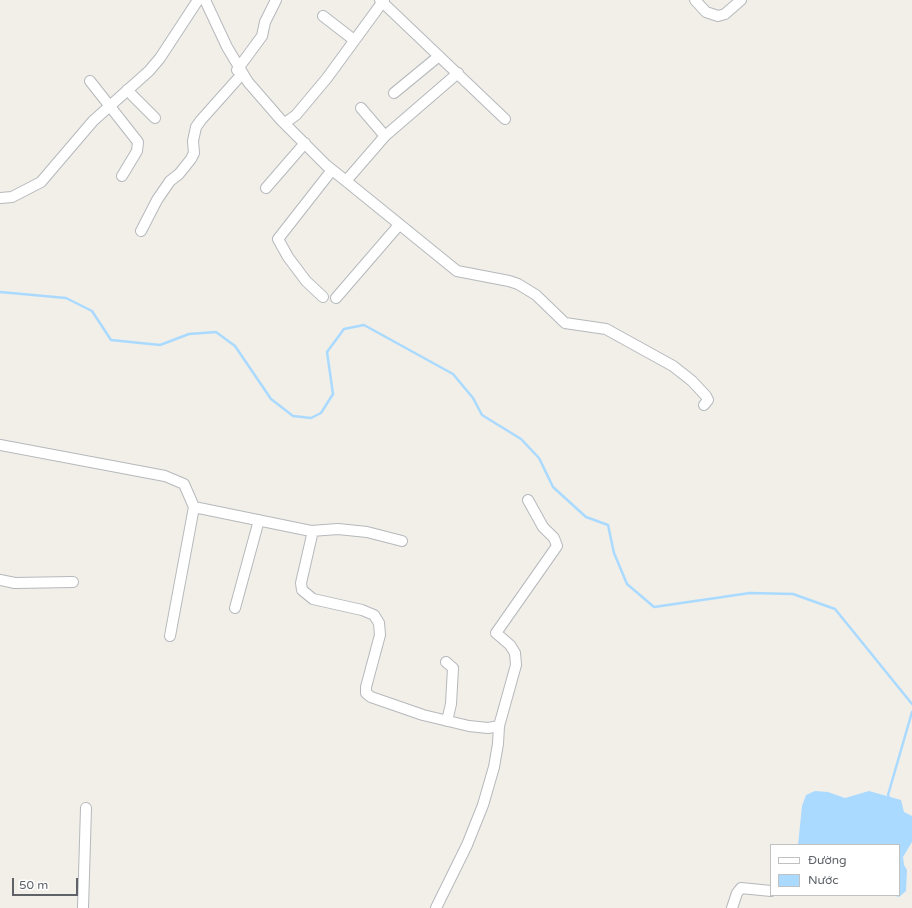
<!DOCTYPE html>
<html>
<head>
<meta charset="utf-8">
<style>
	body { margin:0 }
	#map { position:relative; width:912px; height:908px; overflow:hidden; background:#f1efe8; font-family:"Varela Round",sans-serif }
	canvas { display:block }
	.legend { position:absolute; left:770px; top:844px; width:130px; height:52px; box-sizing:border-box; background:#fff; border:1px solid #bfc1c3; margin:0; padding:5px 7px; list-style:none; font-size:12px; color:#5f6368 }
	.legend li { display:flex; align-items:center; gap:8px; height:20px }
	.legend b { width:20px; border:1px solid #bfc1c3 }
	.scale { position:absolute; left:12px; top:878px; width:66px; height:18px; box-sizing:border-box; border:2px solid #5f6368; border-top:0; padding-left:5px; font-size:12px; line-height:14px; white-space:nowrap; color:#5f6368; -webkit-text-stroke:3px #fff; paint-order:stroke }
</style>
</head>
<body>
<div id="map">
<canvas width="912" height="908"></canvas>
<ul class="legend">
<li><b style="height:5px;background:#fff"></b>Đường</li>
<li><b style="height:11px;background:#aadaff"></b>Nước</li>
</ul>
<div class="scale">50 m</div>
</div>
<script>
const g = document.querySelector('canvas').getContext('2d');
g.lineJoin = 'round';
function fillPath(path, color) {
  g.fillStyle = color;
  g.fill(path, 'evenodd');
}
function toPath(rows) {
  const path = new Path2D();
  for (const r of rows) {
    path.moveTo(r[0], r[1]);
    for (let i = 2; i < r.length; i += 2) path.lineTo(r[i], r[i + 1]);
  }
  return path;
}
function trace(path, color, width, dash) {
  g.strokeStyle = color;
  g.lineWidth = width;
  g.lineCap = dash ? 'butt' : 'round';
  g.setLineDash(dash || []);
  g.stroke(path);
}
fillPath(toPath([
	[815,791,828,792,845,798,869,791,901,800,904,812,912,816,912,842,903,857,904,865,907,870,906,891,899,897,892,895,899,895,899,845,798,845,802,806,806,795]
]), '#aadaff');
trace(toPath([
	[0,292,66,298,92,311,111,340,160,345,189,334,216,332,235,346,271,399,293,416,311,418,321,413,333,394,327,352,344,329,364,325,453,374,473,398,482,415,521,439,539,458,553,487,586,517,608,525,614,553,627,584,654,607,750,593,793,594,835,609,912,704],
	[889,798,888,795,912,712]
]), '#aadaff', 2.5);
const minor = toPath([
	[205,0,227,47,248,82,281,120,326,165,346,181,457,271,509,281,518,284,536,295,565,323,606,329,673,366,692,381,706,396,708,400,704,405],
	[380,0,505,119],
	[695,0,706,12,718,16,725,14,741,0],
	[323,16,354,40],
	[237,70,262,36,265,22,276,0],
	[90,81,138,142,137,151,122,176],
	[127,90,155,118],
	[394,93,439,56],
	[361,108,385,136],
	[285,123,296,115,327,78,384,0],
	[346,181,385,136,458,73],
	[266,188,305,143],
	[0,198,12,197,41,182,93,121,149,71,160,58,198,0],
	[141,231,157,200,170,181,179,174,191,159,194,153,193,141,196,127,201,120,242,74],
	[323,297,306,281,288,257,278,239,332,170],
	[336,298,399,225],
	[0,445,165,476,184,484,194,507,170,636],
	[194,507,311,531,312,535,301,583,302,590,313,599,362,610,374,615,379,623,380,635,366,687,366,693,371,697,423,715,469,726,488,728,499,726],
	[311,531,338,529,367,532,402,541],
	[0,580,15,583,73,582],
	[235,608,259,520],
	[446,662,453,668,451,704,447,721],
	[83,908,86,808],
	[436,908,467,845,483,805,494,767,498,744,499,726,516,665,515,653,510,645,496,633,557,546,554,538,543,527,528,500],
	[732,908,737,893,741,888,771,891]
]);
trace(minor, '#b5b8bc', 12);
trace(minor, '#fff', 10);
</script>
</body>
</html>
